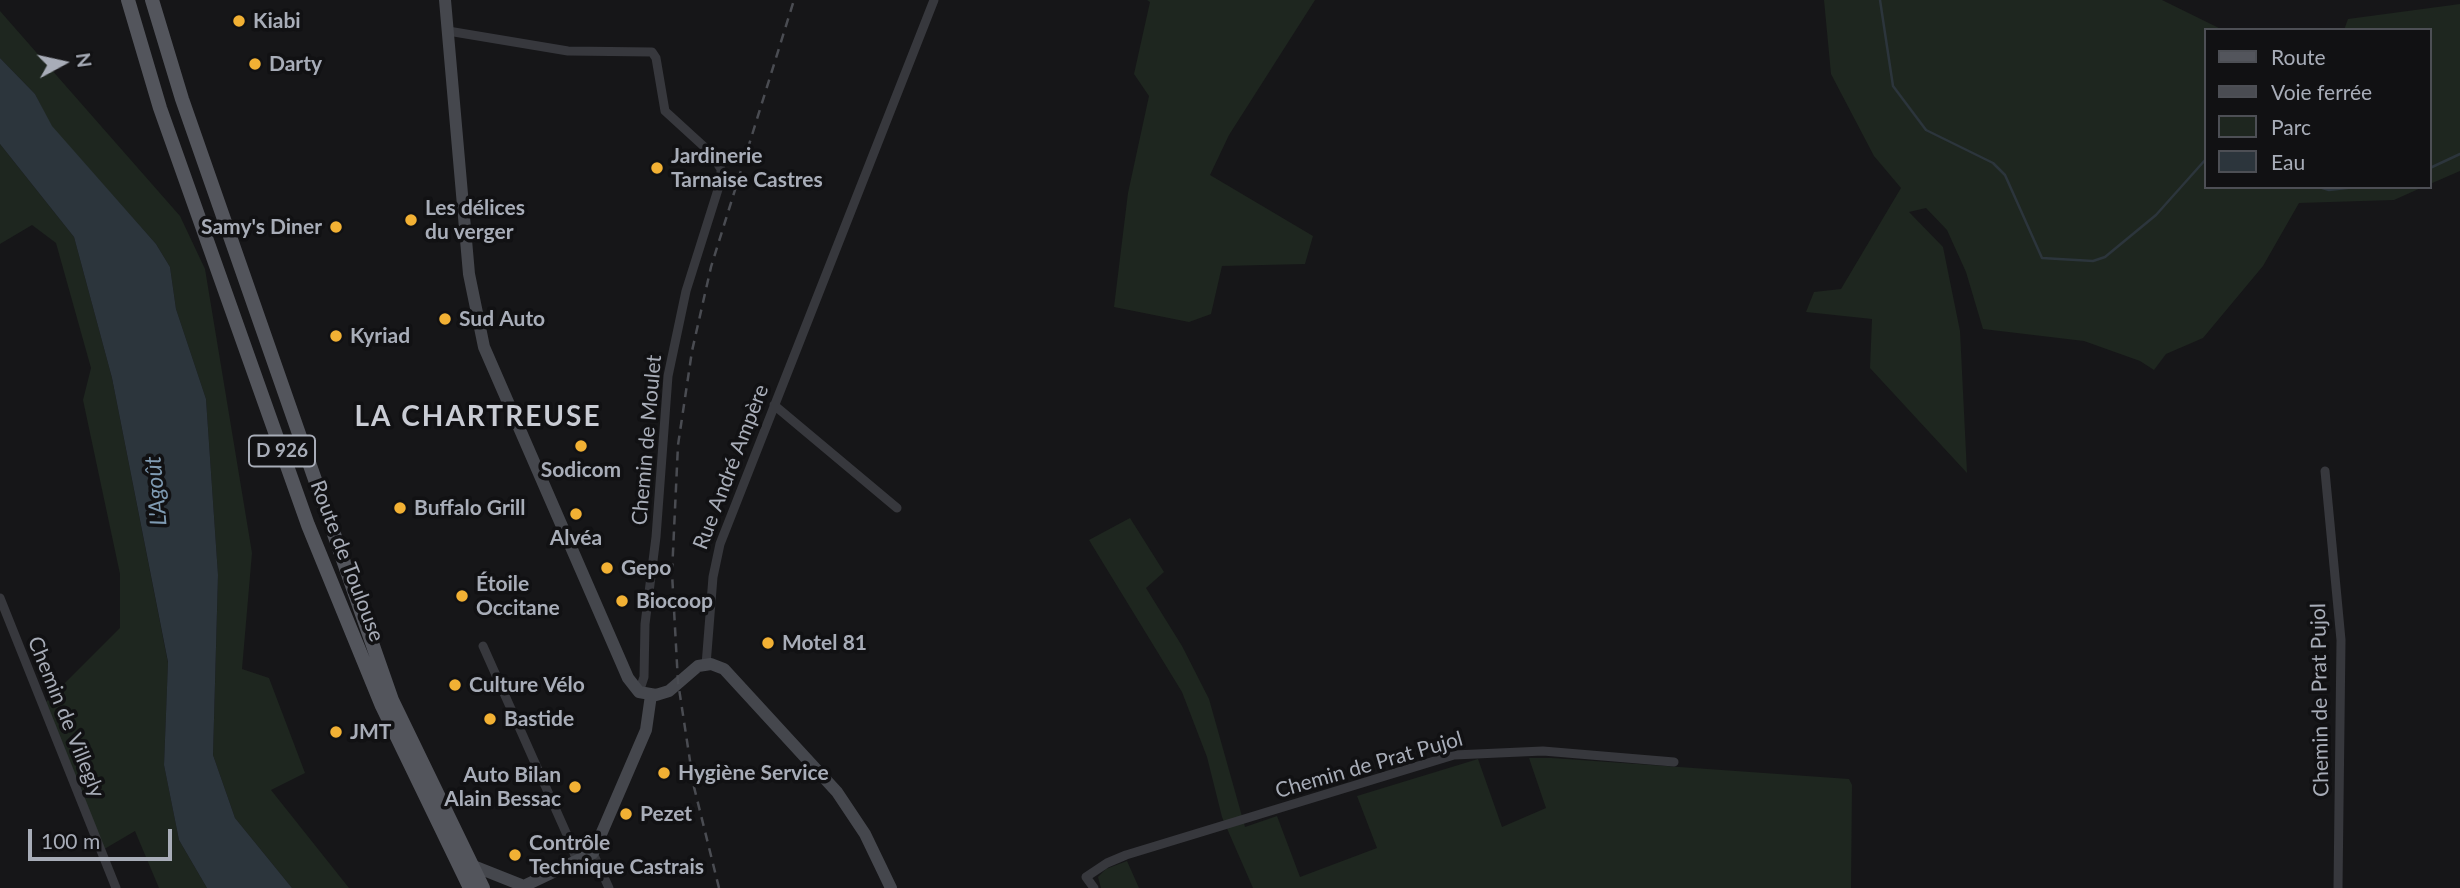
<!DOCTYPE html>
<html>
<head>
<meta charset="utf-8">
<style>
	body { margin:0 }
	#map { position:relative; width:2460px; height:888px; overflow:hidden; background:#161618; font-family:Lato,sans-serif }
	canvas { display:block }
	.legend { position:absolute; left:2204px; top:28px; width:228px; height:161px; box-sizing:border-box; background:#111113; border:2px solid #4d4f55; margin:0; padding:9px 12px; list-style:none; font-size:21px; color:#a8adb8 }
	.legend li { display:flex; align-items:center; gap:14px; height:35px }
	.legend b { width:35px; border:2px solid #4d4f55 }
	.north { position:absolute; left:28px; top:28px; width:70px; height:70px; -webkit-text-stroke:5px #111113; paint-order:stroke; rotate:82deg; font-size:19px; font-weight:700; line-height:28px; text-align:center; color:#a8adb8 }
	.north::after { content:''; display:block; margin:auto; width:24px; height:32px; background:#a8adb8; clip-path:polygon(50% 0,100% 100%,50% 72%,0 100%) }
	.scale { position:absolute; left:28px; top:829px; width:144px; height:32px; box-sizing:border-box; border:4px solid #a8adb8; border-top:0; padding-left:9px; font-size:21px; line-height:24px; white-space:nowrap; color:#a8adb8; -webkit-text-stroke:5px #111113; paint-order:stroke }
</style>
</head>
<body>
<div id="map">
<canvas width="2460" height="888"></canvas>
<ul class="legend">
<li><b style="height:9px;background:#53555c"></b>Route</li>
<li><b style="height:9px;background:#4a4c52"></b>Voie ferrée</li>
<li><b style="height:19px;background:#1e261f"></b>Parc</li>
<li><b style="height:19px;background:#2c353c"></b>Eau</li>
</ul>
<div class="north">N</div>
<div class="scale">100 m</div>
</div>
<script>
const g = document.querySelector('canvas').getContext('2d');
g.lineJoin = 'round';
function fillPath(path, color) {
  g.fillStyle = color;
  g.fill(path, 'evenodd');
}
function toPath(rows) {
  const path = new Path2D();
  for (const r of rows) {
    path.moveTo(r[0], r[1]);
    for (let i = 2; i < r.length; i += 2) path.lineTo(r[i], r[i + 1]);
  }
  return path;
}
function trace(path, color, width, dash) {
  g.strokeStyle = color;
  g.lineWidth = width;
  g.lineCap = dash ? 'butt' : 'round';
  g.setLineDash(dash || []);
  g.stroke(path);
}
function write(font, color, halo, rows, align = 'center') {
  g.font = font + ' Lato,sans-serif';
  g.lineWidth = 7;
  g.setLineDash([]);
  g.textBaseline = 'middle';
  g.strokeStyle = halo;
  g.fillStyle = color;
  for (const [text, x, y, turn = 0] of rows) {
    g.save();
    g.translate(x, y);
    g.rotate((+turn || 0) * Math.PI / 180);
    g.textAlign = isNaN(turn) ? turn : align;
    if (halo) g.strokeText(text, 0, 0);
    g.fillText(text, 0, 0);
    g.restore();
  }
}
fillPath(toPath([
	[1147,0,1315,0,1229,135,1210,175,1313,236,1305,264,1222,266,1211,314,1189,322,1114,307,1128,193,1149,96,1134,74,1150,2],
	[1824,0,2162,0,2223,30,2206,30,2206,187,2423,187,2394,200,2299,203,2263,266,2203,338,2166,354,2154,370,2140,361,2084,341,1983,329,1966,272,1947,230,1926,208,1909,212,1943,247,1960,331,1967,473,1870,368,1872,319,1806,312,1814,292,1841,289,1901,188,1874,156,1831,74],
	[2460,4,2460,171,2430,184,2430,30,2344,30,2348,19],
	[0,11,180,216,205,269,252,553,242,669,269,678,305,773,271,790,349,888,292,888,235,818,213,755,218,575,206,399,176,309,170,267,156,244,51,126,35,94,0,58],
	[0,144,74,237,112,378,168,663,164,765,179,840,207,888,159,888,135,831,101,851,40,708,120,628,120,574,83,400,91,368,56,243,32,225,0,244],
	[1130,518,1164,572,1146,588,1182,646,1209,699,1245,827,1277,816,1300,877,1377,848,1357,796,1478,759,1502,827,1546,808,1529,758,1552,758,1849,779,1852,785,1851,888,1253,888,1222,817,1207,757,1182,692,1089,540],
	[1127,861,1139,888,1101,888,1098,877,1106,869]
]), '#1e261f');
fillPath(toPath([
	[0,58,35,94,52,126,156,244,170,267,176,309,206,399,218,575,213,755,235,818,292,888,207,888,179,840,164,765,168,662,112,378,74,237,0,144]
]), '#2c353c');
trace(toPath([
	[1880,0,1893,86,1926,130,1993,163,2005,175,2042,258,2093,261,2105,257,2156,215,2206,159],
	[2430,168,2460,154],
	[2319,187,2329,190,2355,187]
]), '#2c353c', 2.5);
trace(toPath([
	[448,31,568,51,652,52,656,58,665,111,711,153,721,169,721,180,686,291,668,376,656,537,645,624,644,677,639,692],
	[774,405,897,508],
	[2325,471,2341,640,2338,888],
	[0,598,116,888],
	[483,646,568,837],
	[706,665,713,577,720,544,934,0],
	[577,861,568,837,593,853,609,888],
	[1094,888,1086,877,1107,863,1126,855,1454,755,1543,751,1674,762]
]), '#37383d', 9);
trace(toPath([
	[445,0,469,274,484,347,628,678,639,692,656,695,669,691,698,666,711,664,724,669,837,792,865,834,891,888],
	[471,865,524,886],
	[524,886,593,853,646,730,651,695]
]), '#45474d', 12);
trace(toPath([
	[128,0,160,108,308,525,382,706,470,888],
	[152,0,182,99,392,700,483,888]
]), '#53555c', 14);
trace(toPath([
	[719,888,694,787,678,682,672,573,678,445,692,351,711,267,794,0]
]), '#4a4c52', 2.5, [9, 7]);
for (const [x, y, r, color] of [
	[239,21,7,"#f2b134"],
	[255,64,7,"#f2b134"],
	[657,168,7,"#f2b134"],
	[411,220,7,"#f2b134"],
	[336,227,7,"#f2b134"],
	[445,319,7,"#f2b134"],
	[336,336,7,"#f2b134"],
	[581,446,7,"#f2b134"],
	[400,508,7,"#f2b134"],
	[576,514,7,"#f2b134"],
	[607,568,7,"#f2b134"],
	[462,596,7,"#f2b134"],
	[622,601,7,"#f2b134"],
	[768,643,7,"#f2b134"],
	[455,685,7,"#f2b134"],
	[490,719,7,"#f2b134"],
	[336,732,7,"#f2b134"],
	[664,773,7,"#f2b134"],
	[575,787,7,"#f2b134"],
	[626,814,7,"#f2b134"],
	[515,855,7,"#f2b134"]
]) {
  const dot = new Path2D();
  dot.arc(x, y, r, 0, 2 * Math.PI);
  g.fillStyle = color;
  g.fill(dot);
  trace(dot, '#111113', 2.5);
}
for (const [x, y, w] of [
	[282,451,66]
]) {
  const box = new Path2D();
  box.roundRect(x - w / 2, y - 15.5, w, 31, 5);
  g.fillStyle = '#111113';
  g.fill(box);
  trace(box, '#a8adb8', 2);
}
write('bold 19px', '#a8adb8', null, [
	["D 926",282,451]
]);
write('bold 21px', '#a8adb8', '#111113', [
	["Kiabi",253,21],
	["Darty",269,64],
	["Jardinerie",671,156],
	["Tarnaise Castres",671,180],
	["Les délices",425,208],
	["du verger",425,232],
	["Samy's Diner",322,227,"right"],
	["Sud Auto",459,319],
	["Kyriad",350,336],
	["Sodicom",581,470,"center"],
	["Buffalo Grill",414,508],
	["Alvéa",576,538,"center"],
	["Gepo",621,568],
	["Étoile",476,584],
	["Occitane",476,608],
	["Biocoop",636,601],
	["Motel 81",782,643],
	["Culture Vélo",469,685],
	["Bastide",504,719],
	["JMT",350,732],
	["Hygiène Service",678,773],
	["Auto Bilan",561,775,"right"],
	["Alain Bessac",561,799,"right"],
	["Pezet",640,814],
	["Contrôle",529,843],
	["Technique Castrais",529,867]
], 'left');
write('21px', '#a8adb8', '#111113', [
	["Chemin de Moulet",647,440,-85],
	["Rue André Ampère",731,467,-69],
	["Route de Toulouse",347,561,69],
	["Chemin de Prat Pujol",2320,700,-91],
	["Chemin de Villegly",66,717,68],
	["Chemin de Prat Pujol",1369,765,-16]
]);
write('italic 23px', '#7f9bb3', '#111113', [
	["L'Agoût",156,491,-95]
]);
g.letterSpacing = '2px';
write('bold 28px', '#c9ccd4', '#111113', [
	["LA CHARTREUSE",478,417]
]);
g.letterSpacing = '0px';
</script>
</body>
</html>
